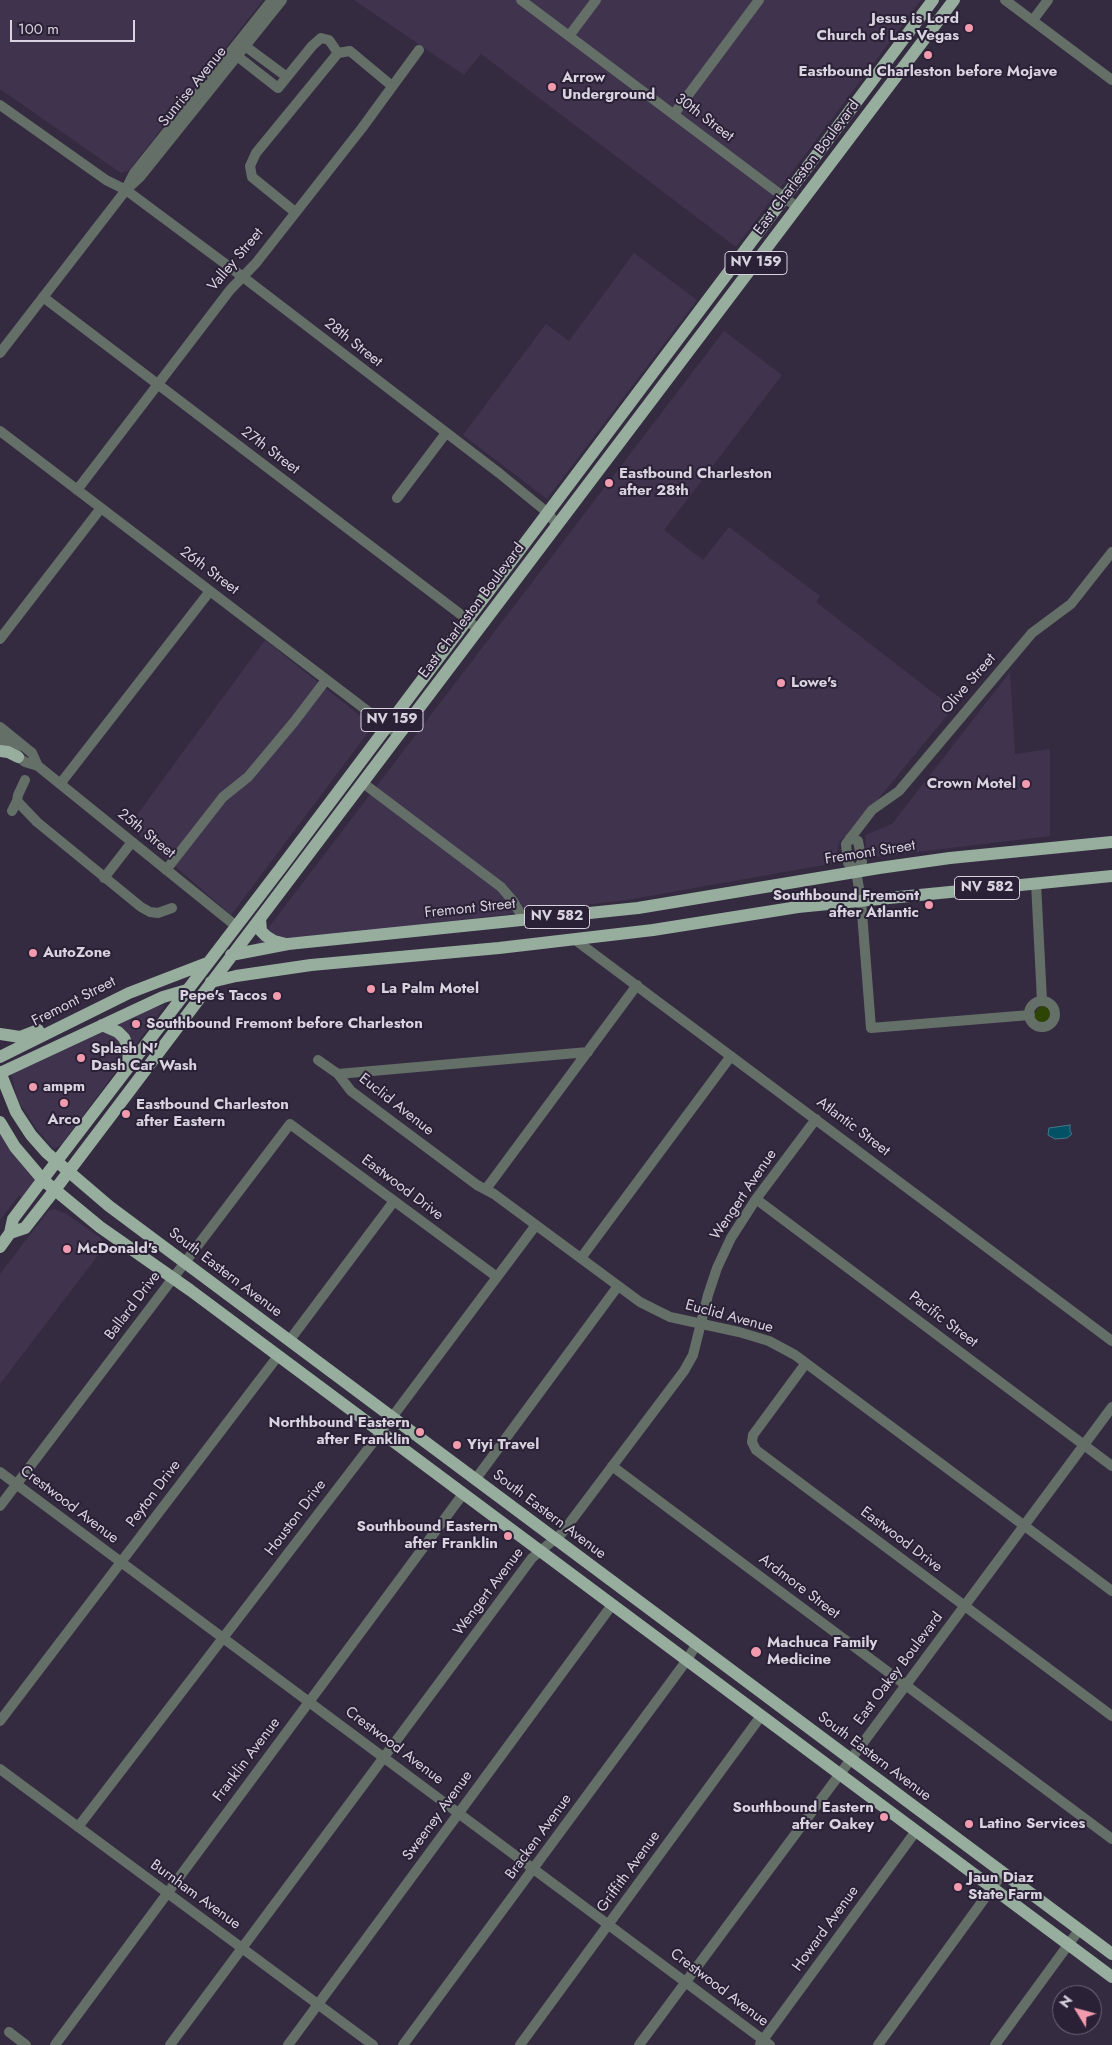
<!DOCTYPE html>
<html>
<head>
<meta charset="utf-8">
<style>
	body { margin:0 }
	#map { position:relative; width:1112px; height:2045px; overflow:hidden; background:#352b40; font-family:Jost,sans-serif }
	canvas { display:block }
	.north { position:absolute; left:1052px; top:1985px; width:50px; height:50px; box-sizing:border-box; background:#2b2136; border:1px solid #71687a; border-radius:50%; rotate:307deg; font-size:14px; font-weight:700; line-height:20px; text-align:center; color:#d9d3e0 }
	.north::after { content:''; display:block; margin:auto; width:18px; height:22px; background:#f29aae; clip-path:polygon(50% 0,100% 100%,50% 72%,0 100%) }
	.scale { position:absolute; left:10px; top:20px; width:125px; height:22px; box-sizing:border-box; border:2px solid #d9d3e0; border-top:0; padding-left:6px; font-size:15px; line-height:18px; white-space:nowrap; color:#d9d3e0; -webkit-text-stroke:4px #2b2136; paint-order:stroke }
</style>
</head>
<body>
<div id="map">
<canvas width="1112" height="2045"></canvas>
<div class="north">N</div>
<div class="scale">100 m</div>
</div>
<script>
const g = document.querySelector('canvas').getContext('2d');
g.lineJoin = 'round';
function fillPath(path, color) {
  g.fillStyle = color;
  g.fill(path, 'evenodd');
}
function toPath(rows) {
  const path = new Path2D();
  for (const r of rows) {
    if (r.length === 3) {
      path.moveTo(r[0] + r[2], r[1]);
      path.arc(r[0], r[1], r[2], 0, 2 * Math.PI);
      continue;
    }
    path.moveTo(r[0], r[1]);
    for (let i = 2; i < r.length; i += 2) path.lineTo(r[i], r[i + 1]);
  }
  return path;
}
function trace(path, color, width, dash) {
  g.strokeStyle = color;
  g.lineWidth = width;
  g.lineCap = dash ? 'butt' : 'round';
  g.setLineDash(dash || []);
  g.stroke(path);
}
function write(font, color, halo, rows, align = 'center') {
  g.font = font + ' Jost,sans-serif';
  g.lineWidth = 4;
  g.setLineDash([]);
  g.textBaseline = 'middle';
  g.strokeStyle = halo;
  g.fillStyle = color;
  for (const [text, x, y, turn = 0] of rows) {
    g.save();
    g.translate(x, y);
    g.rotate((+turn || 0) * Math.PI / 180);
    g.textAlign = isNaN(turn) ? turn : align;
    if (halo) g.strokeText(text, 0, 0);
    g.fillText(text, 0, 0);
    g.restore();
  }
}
fillPath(toPath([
	[0,0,263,0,129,170,121,173,0,89],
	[354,0,921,0,736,247,481,54,464,75],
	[634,253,697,300,547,499,463,435,546,324,569,341],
	[724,331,782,375,664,530,703,560,729,527,820,596,816,602,953,708,861,820,839,842,835,863,627,900,256,944],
	[265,640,373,726,231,915,129,826],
	[1010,672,1015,754,1050,749,1050,836,867,858,865,835,892,824],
	[165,1005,62,1144,54,1149,38,1131,18,1101,11,1073,153,1008],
	[0,1133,37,1176,22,1198,19,1195,0,1220],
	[54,1209,65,1213,101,1238,102,1250,0,1384,0,1274,48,1211]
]), '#40334e');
fillPath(toPath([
	[1045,1017,11]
]), '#2d4405');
const water = toPath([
	[1070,1125,1070,1131,1072,1134,1067,1138,1055,1139,1048,1135,1049,1128,1070,1125]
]);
fillPath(water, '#035165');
trace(water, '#43788a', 1);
trace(toPath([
	[521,0,797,207],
	[1005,0,1112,80],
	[1033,20,1048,0],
	[569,36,596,0],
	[241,43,287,77],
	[232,52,278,88,312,46,321,38,329,40,338,53],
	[0,105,106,180,126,190,243,277,499,473,548,513,557,525],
	[674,114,759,0],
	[128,185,134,173,272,0],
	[295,212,252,177,250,166,256,153,338,53,350,51,392,86],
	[43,297,468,620,478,630],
	[0,353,126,190,140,177,282,0],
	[0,431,399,735],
	[77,490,230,290,256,263,362,128,419,50],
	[397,498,446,433],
	[0,639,101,508],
	[0,727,32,753,38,766],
	[0,739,15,751,18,757,25,762,38,766,236,926],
	[363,783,501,887,513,901,524,920],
	[60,784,210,591],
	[17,801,37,822,141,907,150,912,158,913,172,908],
	[12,811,17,801,18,795,25,780],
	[850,838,858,841,862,862,856,871],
	[166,870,223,797,248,777,294,722,326,680],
	[104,878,132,842],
	[1036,883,1042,1001],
	[574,939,1112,1341],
	[1042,1014,13],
	[1030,1015,871,1028,861,900,856,871,848,863,846,844,872,810,899,791,1032,633,1071,604,1112,552],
	[318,1060,338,1074,351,1091,477,1185,494,1194,640,1302,670,1317,739,1332,769,1341,795,1355,1112,1591],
	[338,1074,588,1052],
	[486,1189,637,985],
	[756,1199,1112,1466],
	[581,1258,731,1056],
	[289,1341,394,1201],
	[806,1363,753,1435,752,1442,756,1450,1112,1716],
	[612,1466,1112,1839],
	[0,1472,770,2045],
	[475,1480,618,1286],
	[0,1506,290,1124,497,1277],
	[0,1721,278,1356],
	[0,1769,373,2045],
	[78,1827,381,1432,536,1225],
	[9,2032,26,2045],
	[760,2044,916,1831],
	[55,2045,463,1494],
	[170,2045,532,1558,562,1533,684,1371,693,1355,708,1295,717,1268,731,1238,756,1199,816,1119],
	[288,2045,612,1605],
	[403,2045,687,1660,696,1645],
	[520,2045,761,1716],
	[639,2045,1112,1407],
	[878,2045,1003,1873],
	[995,2045,1079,1930]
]), '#646f68', 10);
trace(toPath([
	[0,751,8,752,18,757],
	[260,919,261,931,266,936,274,941,286,944],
	[231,955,288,944,638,908,879,868,950,858,1112,842],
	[211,982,236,976,311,965,499,948,653,930,798,907,1112,876],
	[102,1025,118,1032,124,1038,129,1049,128,1066],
	[0,1034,20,1037,38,1030],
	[0,1057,129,993,207,963],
	[0,1072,16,1112,31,1135,47,1153,109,1206,1112,1954],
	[0,1073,163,997,187,990],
	[0,1122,15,1147,43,1180,100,1227,190,1290,1112,1977],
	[10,1233,25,1228,54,1191,954,0],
	[0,1247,10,1233,13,1219,37,1187,280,869,933,0]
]), '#97ae9f', 12);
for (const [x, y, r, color] of [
	[969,28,5,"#f29aae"],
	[928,55,5,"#f29aae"],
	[552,87,5,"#f29aae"],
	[609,483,5,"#f29aae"],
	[781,683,5,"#f29aae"],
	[1026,784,5,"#f29aae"],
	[929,905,5,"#f29aae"],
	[33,953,5,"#f29aae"],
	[371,989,5,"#f29aae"],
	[277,996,5,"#f29aae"],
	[136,1024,5,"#f29aae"],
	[81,1058,5,"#f29aae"],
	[33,1087,5,"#f29aae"],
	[64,1103,5,"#f29aae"],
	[126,1114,5,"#f29aae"],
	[67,1249,5,"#f29aae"],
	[420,1432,5,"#f29aae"],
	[457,1445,5,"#f29aae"],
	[508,1536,5,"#f29aae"],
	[756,1652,6,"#f29aae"],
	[884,1817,5,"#f29aae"],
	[969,1824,5,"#f29aae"],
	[958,1887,5,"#f29aae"]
]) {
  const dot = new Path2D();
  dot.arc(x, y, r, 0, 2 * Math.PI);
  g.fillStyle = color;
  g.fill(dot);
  trace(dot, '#2b2136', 2);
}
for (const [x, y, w] of [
	[756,263,62],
	[392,720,62],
	[987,888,65],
	[557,917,65]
]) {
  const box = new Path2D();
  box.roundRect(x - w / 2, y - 11.5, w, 23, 4);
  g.fillStyle = '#2b2136';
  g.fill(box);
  trace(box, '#d9d3e0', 1);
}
write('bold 14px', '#d9d3e0', null, [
	["NV 159",756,263],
	["NV 159",392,720],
	["NV 582",987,888],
	["NV 582",557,917]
]);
write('bold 15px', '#d9d3e0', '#2b2136', [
	["Jesus is Lord",959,19,"right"],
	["Church of Las Vegas",959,36,"right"],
	["Eastbound Charleston before Mojave",928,72,"center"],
	["Arrow",562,78],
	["Underground",562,95],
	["Eastbound Charleston",619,474],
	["after 28th",619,491],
	["Lowe's",791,683],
	["Crown Motel",1016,784,"right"],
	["Southbound Fremont",919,896,"right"],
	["after Atlantic",919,913,"right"],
	["AutoZone",43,953],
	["La Palm Motel",381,989],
	["Pepe's Tacos",267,996,"right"],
	["Southbound Fremont before Charleston",146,1024],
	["Splash N'",91,1049],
	["Dash Car Wash",91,1066],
	["ampm",43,1087],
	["Eastbound Charleston",136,1105],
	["after Eastern",136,1122],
	["Arco",64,1120,"center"],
	["McDonald's",77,1249],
	["Northbound Eastern",410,1423,"right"],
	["after Franklin",410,1440,"right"],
	["Yiyi Travel",467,1445],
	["Southbound Eastern",498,1527,"right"],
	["after Franklin",498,1544,"right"],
	["Machuca Family",767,1643],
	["Medicine",767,1660],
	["Southbound Eastern",874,1808,"right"],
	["after Oakey",874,1825,"right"],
	["Latino Services",979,1824],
	["Jaun Diaz",968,1878],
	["State Farm",968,1895]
], 'left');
write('15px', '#d9d3e0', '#2b2136', [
	["Sunrise Avenue",193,87,-51],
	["30th Street",704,118,37],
	["East Charleston Boulevard",807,168,-53],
	["Valley Street",236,260,-50],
	["28th Street",353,343,38],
	["27th Street",270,451,37],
	["26th Street",209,571,37],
	["East Charleston Boulevard",472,611,-53],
	["Olive Street",969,684,-49],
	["25th Street",146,834,39],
	["Fremont Street",870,853,-9],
	["Fremont Street",470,909,-6],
	["Fremont Street",74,1002,-27],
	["Euclid Avenue",396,1105,38],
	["Atlantic Street",853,1127,37],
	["Eastwood Drive",402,1188,37],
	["Wengert Avenue",744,1195,-56],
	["South Eastern Avenue",225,1273,37],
	["Ballard Drive",133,1306,-53],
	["Euclid Avenue",729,1317,15],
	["Pacific Street",943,1320,37],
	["Peyton Drive",154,1494,-53],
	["Crestwood Avenue",69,1505,37],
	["South Eastern Avenue",549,1515,37],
	["Houston Drive",296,1518,-53],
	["Eastwood Drive",901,1540,37],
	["Ardmore Street",799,1587,37],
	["Wengert Avenue",489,1592,-53],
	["East Oakey Boulevard",899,1669,-53],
	["Crestwood Avenue",394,1746,37],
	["South Eastern Avenue",874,1757,37],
	["Franklin Avenue",247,1760,-53],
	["Sweeney Avenue",438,1816,-54],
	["Bracken Avenue",539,1837,-54],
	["Griffith Avenue",629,1872,-54],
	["Burnham Avenue",195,1895,36],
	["Howard Avenue",826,1929,-54],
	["Crestwood Avenue",719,1988,37]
]);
</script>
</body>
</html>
